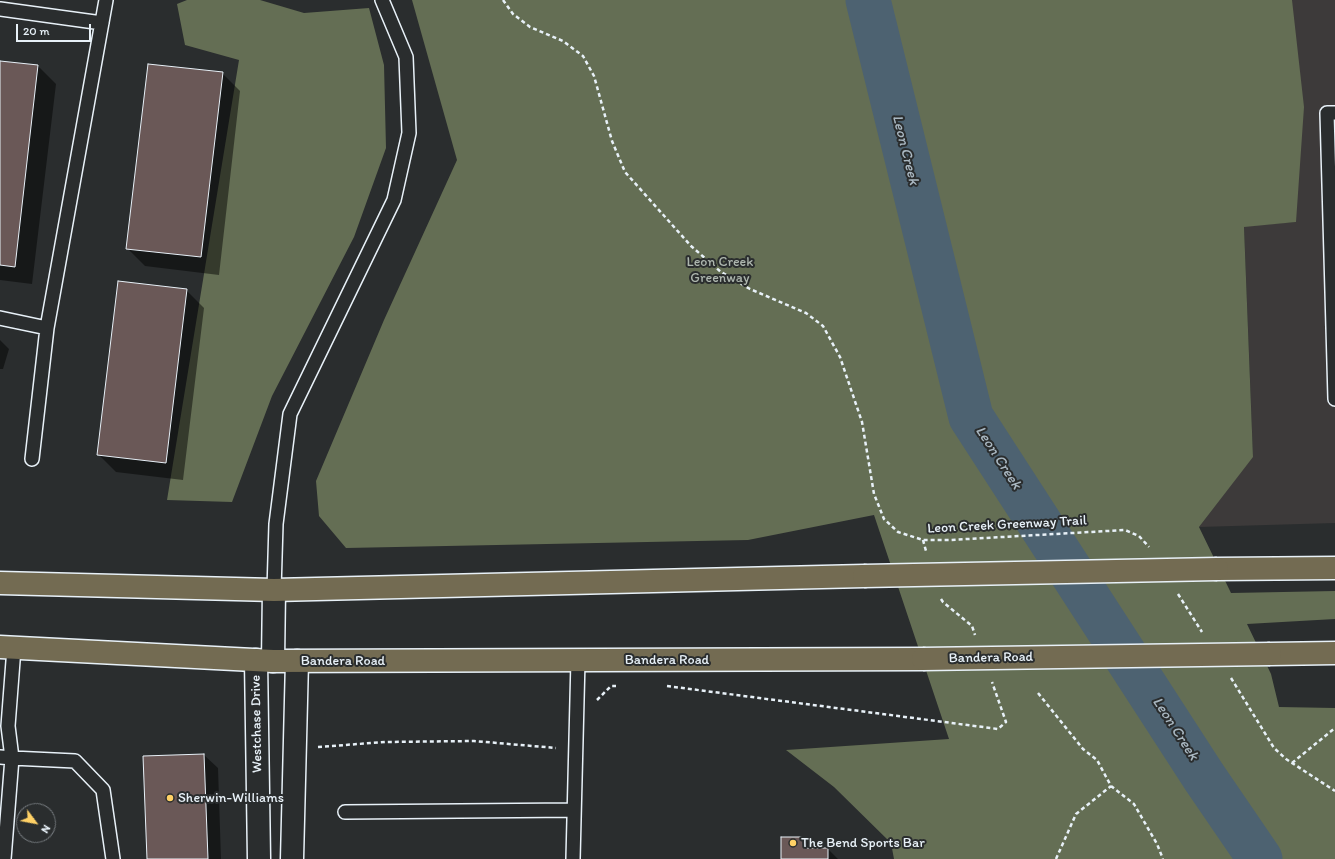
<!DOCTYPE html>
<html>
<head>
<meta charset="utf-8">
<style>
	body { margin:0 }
	#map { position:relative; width:1335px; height:859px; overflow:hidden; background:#2a2d2e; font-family:Itim,sans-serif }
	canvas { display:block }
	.north { position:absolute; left:16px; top:803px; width:40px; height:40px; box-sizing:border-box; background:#2a2d2e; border:1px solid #767b7f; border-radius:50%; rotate:122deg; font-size:11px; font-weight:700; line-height:16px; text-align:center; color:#e8f1f8 }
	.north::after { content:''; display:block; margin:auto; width:14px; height:18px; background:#ffd166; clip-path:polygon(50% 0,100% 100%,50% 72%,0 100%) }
	.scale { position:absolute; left:16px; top:24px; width:75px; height:18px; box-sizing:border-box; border:2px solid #e8f1f8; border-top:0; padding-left:5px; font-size:12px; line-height:14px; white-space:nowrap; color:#e8f1f8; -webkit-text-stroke:3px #2a2d2e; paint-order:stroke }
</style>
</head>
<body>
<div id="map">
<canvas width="1335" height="859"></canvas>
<div class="north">N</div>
<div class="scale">20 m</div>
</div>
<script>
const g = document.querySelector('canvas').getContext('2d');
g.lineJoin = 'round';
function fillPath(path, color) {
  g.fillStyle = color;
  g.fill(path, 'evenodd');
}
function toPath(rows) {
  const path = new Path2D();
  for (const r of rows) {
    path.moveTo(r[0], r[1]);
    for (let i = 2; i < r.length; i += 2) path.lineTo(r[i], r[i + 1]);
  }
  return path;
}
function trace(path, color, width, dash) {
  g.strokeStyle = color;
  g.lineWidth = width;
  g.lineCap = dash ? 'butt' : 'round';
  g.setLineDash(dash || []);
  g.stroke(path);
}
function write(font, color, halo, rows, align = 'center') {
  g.font = font + ' Itim,sans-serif';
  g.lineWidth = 4;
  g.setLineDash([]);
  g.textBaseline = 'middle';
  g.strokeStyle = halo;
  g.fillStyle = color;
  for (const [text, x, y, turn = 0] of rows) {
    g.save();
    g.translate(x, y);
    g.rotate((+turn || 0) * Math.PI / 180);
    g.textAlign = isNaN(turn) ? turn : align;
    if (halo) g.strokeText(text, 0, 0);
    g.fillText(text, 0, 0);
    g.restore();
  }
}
fillPath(toPath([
	[1289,0,1335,0,1335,523,1199,527,1253,456,1244,226,1296,222]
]), '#3d3a3a');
fillPath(toPath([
	[187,0,260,0,304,13,369,8,384,65,386,148,354,237,272,396,232,502,167,500,239,60,185,45,177,4],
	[412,0,1292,0,1304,107,1296,222,1244,227,1253,457,1199,527,1231,593,1335,591,1335,619,1247,624,1271,674,1279,707,1335,708,1335,859,894,859,891,843,834,787,786,750,949,739,874,515,748,540,346,548,319,516,316,481,384,320,457,160]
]), '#646e54');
fillPath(toPath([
	[0,62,38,66,56,84,32,284,0,280],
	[222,73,240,91,219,275,145,266,127,248],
	[186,290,204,308,183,480,116,472,98,454],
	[0,340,9,349,3,369,0,369],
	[204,755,218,768,221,859,148,859],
	[804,838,816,849,828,849,838,859,782,859]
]), '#0007');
trace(toPath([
	[868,0,971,417,1204,777,1260,859]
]), '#4d6271', 45);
const building = toPath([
	[0,61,38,65,15,267,0,265,0,61],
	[148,64,223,72,201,257,126,249,148,64],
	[118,281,187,289,166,463,97,455,118,281],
	[204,754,208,859,147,859,143,756,204,754],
	[781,837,804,837,804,848,828,848,828,859,781,859,781,837]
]);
fillPath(building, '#6a5857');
trace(building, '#e8f1f8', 1);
const service = toPath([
	[0,9,102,23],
	[1335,113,1327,113,1335,399],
	[0,318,47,328],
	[32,459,47,328,106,0],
	[274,590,276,524,290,414,394,200,409,133,406,57,382,0],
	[14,648,8,726,12,758,75,761,103,790,113,859],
	[0,757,12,758,4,859],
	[345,812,574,810],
	[573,859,578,660]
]);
const minor = toPath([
	[256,660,259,859],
	[273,661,274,590],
	[292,859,297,661]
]);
const primary = toPath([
	[1217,569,1335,568],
	[0,583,274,590,864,576],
	[0,647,273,661,923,659],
	[1270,654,1335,653]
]);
trace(service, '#e8f1f8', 16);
trace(minor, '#e8f1f8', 25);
trace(primary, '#e8f1f8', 25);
trace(toPath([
	[503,0,513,14,530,27,563,41,583,56,594,76,612,141,625,172,691,246,721,272,750,289,806,313,823,326,840,357,862,422,874,494,884,519,898,532,923,540,950,540,1125,530,1139,536,1149,547],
	[923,540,926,551],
	[1178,594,1202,632],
	[941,599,943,602,972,626,975,635],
	[1231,678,1274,748,1286,759,1335,791],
	[667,686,998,729,1006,722,992,682],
	[1038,693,1083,749,1097,760,1111,786,1134,804,1157,844,1163,859],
	[597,700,611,686,616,686],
	[318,747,385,742,474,741,556,748],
	[1292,763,1335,728],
	[1056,859,1076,814,1111,786]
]), '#e8f1f8', 2.5, [4, 3]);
trace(service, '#2a2d2e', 13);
trace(minor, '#2a2d2e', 22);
trace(primary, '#736b52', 22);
const primaryBridge = toPath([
	[864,576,1217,569],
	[923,659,1270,654]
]);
trace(primaryBridge, '#e8f1f8', 25, []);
trace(primaryBridge, '#736b52', 22);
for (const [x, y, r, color] of [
	[170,798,4,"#ffd166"],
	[793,843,4,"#ffd166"]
]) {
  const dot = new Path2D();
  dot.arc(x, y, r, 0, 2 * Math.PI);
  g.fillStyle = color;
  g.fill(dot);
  trace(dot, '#2a2d2e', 1.5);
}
write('14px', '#adb6ae', '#2a2d2e', [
	["Leon Creek",720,262],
	["Greenway",720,278]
]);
write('14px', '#e8f1f8', '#2a2d2e', [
	["Leon Creek Greenway Trail",1007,525,-3],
	["Bandera Road",991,658,-1],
	["Bandera Road",667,660],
	["Bandera Road",343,661],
	["Westchase Drive",257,724,-91]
]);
write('14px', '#e8f1f8', '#2a2d2e', [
	["Sherwin-Williams",178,798],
	["The Bend Sports Bar",801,843]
], 'left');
write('italic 15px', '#aab8c2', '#2a2d2e', [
	["Leon Creek",905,150,76],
	["Leon Creek",998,458,57],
	["Leon Creek",1175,729,57]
]);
</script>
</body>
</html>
